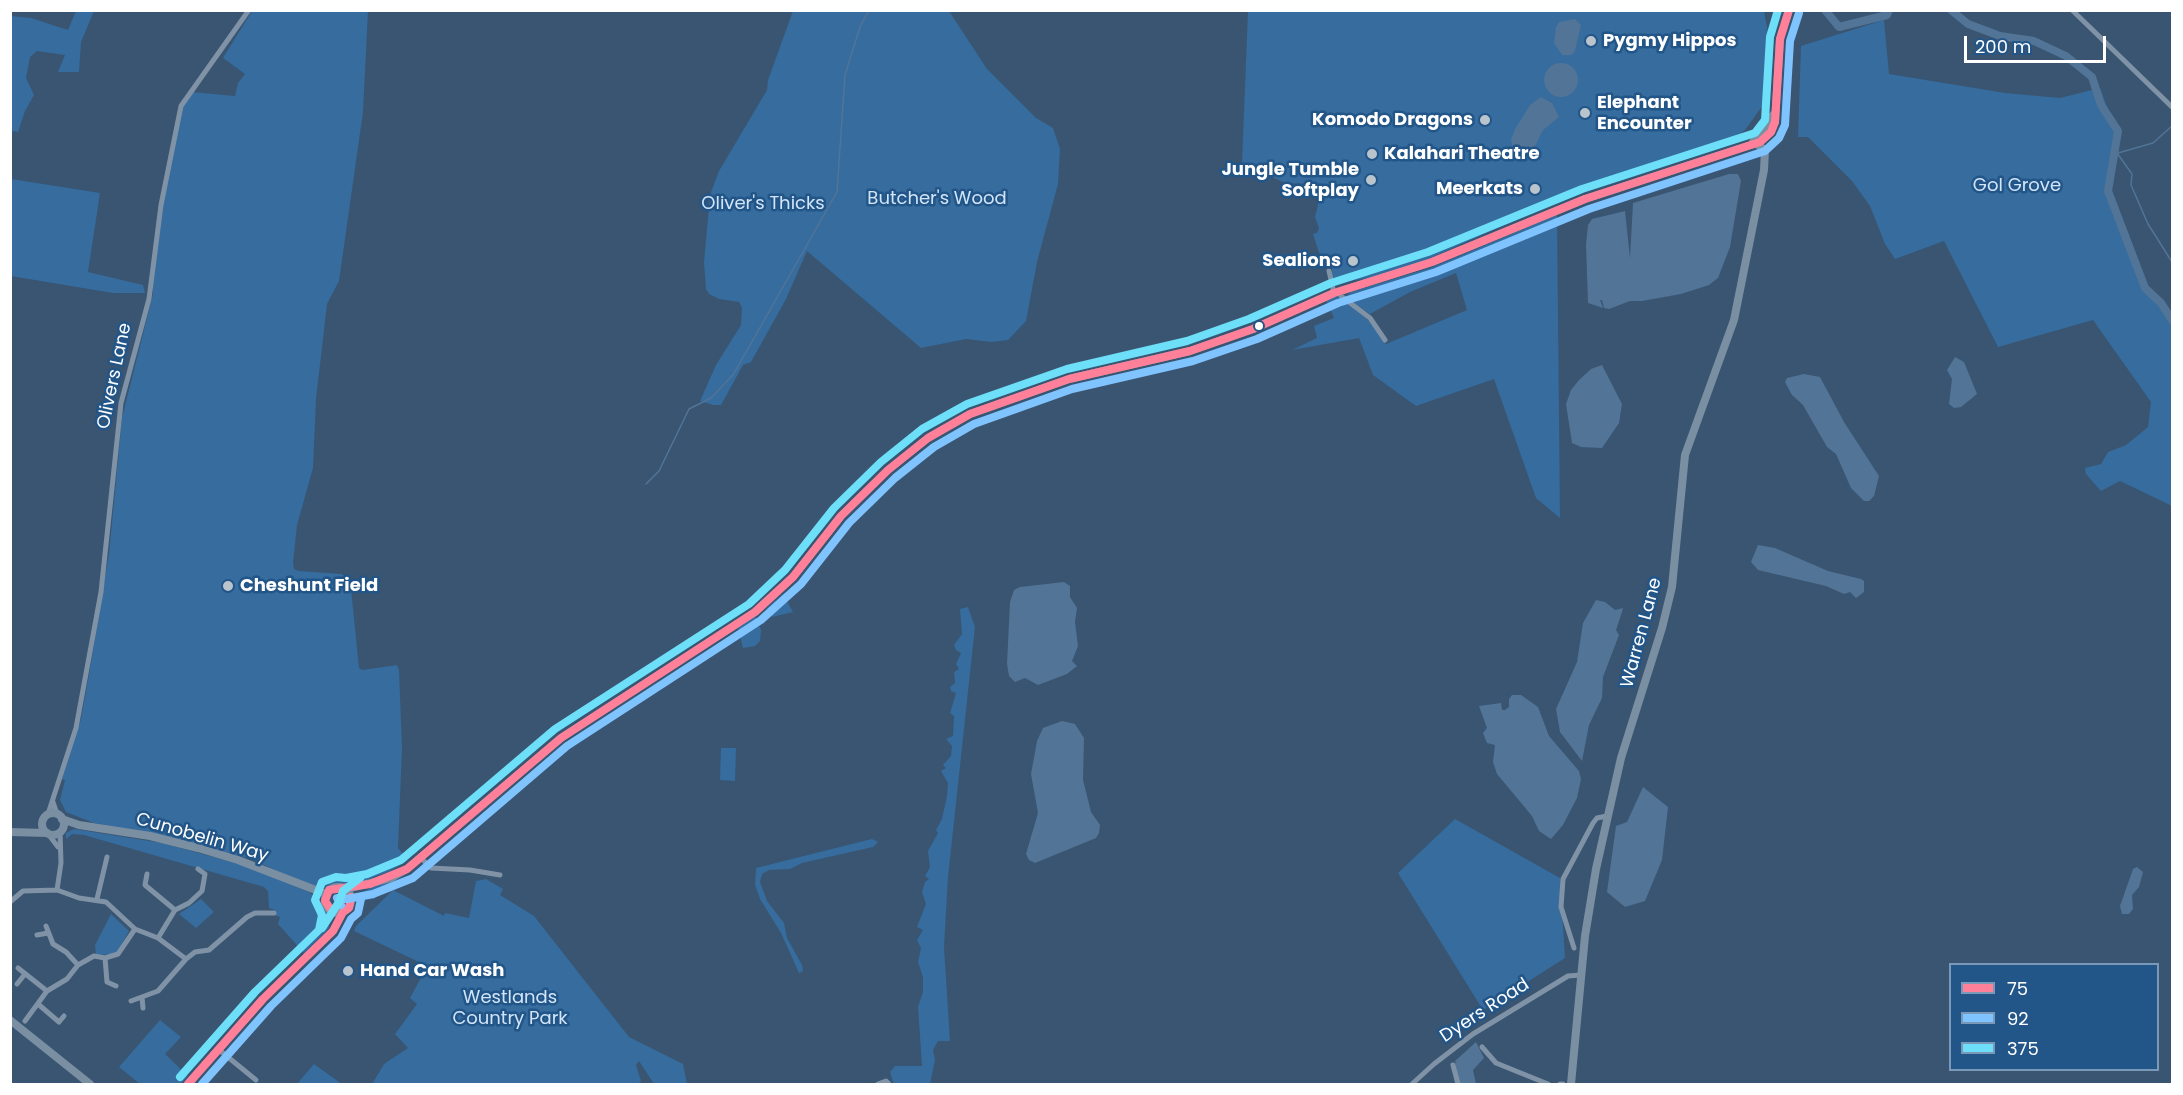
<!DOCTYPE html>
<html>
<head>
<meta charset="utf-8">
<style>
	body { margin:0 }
	#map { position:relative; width:2183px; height:1095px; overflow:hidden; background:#395571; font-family:Poppins,sans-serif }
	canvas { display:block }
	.frame { position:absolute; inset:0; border:12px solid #fff; pointer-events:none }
	.legend { position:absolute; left:1949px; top:963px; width:210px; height:108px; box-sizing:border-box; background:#258; border:2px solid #7a99b8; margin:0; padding:8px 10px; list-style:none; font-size:18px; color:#fff }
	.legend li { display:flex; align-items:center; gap:12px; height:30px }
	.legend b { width:30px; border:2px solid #7a99b8 }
	.scale { position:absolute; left:1964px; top:36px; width:142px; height:27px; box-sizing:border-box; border:3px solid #fff; border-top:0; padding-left:8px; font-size:18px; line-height:21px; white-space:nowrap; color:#fff; -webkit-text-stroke:4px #258; paint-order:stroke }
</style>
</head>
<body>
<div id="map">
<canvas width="2183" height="1095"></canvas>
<div class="frame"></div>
<ul class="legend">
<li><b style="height:8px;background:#ff8098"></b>75</li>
<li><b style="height:8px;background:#80c4ff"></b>92</li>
<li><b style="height:8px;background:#6ddff8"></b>375</li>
</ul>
<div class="scale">200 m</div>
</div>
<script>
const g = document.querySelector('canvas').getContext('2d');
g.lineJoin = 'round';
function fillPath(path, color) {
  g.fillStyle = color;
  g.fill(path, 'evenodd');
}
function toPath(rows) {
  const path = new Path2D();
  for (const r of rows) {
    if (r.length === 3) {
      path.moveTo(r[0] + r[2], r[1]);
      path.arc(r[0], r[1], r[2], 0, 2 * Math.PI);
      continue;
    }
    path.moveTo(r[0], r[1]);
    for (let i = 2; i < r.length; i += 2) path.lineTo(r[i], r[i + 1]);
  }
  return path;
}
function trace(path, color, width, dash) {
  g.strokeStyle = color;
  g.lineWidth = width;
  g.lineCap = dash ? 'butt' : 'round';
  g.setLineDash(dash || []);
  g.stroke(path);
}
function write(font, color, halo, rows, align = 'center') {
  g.font = font + ' Poppins,sans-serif';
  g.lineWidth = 5;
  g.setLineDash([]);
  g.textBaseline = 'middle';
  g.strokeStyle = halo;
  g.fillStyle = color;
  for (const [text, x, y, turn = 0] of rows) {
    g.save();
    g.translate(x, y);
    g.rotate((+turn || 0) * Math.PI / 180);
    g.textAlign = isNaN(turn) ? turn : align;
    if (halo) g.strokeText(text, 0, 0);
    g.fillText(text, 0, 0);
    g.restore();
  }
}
fillPath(toPath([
	[76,11,94,11,81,42,79,72,58,72,65,55,37,51,30,57,26,78,34,95,25,111,18,132,11,131,11,16,31,18,68,30],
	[252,11,368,11,363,112,339,281,327,304,316,399,313,468,297,525,293,563,294,569,299,571,341,574,350,579,359,668,362,670,397,665,399,670,402,748,398,848,408,860,390,871,366,880,325,888,303,883,251,859,157,835,94,823,66,812,60,800,65,780,62,779,81,719,90,669,109,554,122,418,153,294,153,255,181,106,191,92,235,96,238,83,245,74,223,58],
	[793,11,949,11,987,69,1036,118,1053,128,1060,149,1058,184,1037,262,1026,321,1008,340,992,342,966,339,921,348,807,251,786,299,751,362,743,365,721,405,713,405,700,401,716,365,741,325,742,308,739,302,719,299,709,294,706,289,704,262,710,195,719,171,767,90,768,80],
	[1248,11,1764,11,1773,59,1766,101,1745,130,1737,136,1675,159,1606,179,1426,260,1379,277,1339,282,1332,277,1332,267,1328,264,1323,265,1313,234,1317,233,1319,228,1315,217,1318,205,1315,187,1309,184,1285,183,1242,163],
	[1884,20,1889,74,2005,93,2060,98,2100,88,2114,126,2116,155,2108,191,2145,288,2161,303,2172,320,2172,506,2120,481,2101,491,2086,474,2085,468,2101,464,2108,452,2126,445,2148,427,2151,402,2093,320,1998,347,1944,241,1895,259,1885,244,1870,206,1852,181,1808,137,1798,137,1801,46],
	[11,179,100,193,88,272,143,285,145,293,113,293,11,276],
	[1557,215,1560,518,1536,498,1494,379,1416,406,1373,375,1359,338,1292,350,1317,338,1314,326,1334,318,1326,300,1338,296,1368,320,1386,344,1467,310,1456,273,1410,292,1370,314,1345,297,1351,292,1433,267],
	[783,594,793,612,772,617,766,609],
	[968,607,975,627,948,877,944,947,950,1041,938,1041,933,1050,935,1060,930,1084,894,1084,890,1072,895,1066,922,1066,918,1007,923,992,923,977,918,962,921,948,917,940,923,930,917,927,926,904,922,892,925,882,929,879,925,876,930,867,928,851,938,833,936,830,942,819,947,796,948,783,941,771,946,768,943,765,951,756,952,746,946,739,953,736,954,716,950,713,956,693,951,691,950,687,955,683,954,672,959,669,956,664,961,653,956,650,954,645,962,634,960,609],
	[755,615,761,630,760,641,755,646,743,648,738,627],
	[721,748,736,748,735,781,720,780],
	[1455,819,1560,878,1565,958,1483,1010,1398,873],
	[74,829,162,843,250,867,309,892,328,910,329,928,304,953,278,924,280,917,274,915,275,910,269,908,268,891,264,887,84,835,72,834,66,839,66,833],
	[872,839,878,842,873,847,802,863,790,869,769,870,762,874,760,882,767,901,784,923,787,938,802,965,803,971,799,973,781,933,760,899,755,885,756,868],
	[407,871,374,899,365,900,358,894],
	[486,879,503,889,500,895,534,916,629,1037,683,1064,687,1084,654,1084,639,1061,636,1065,641,1081,638,1084,372,1084,384,1064,408,1048,395,1034,417,1004,410,998,423,974,420,970,423,964,354,931,356,926,393,890,444,916,445,913,469,918,476,881],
	[201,899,214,912,196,928,179,914],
	[111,914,129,931,116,954,96,955,95,945],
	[160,1020,181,1037,165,1054,188,1076,181,1084,140,1084,119,1067],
	[314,1064,339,1082,341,1084,297,1084]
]), '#366c9e');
fillPath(toPath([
	[1575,19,1581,25,1575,51,1571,55,1562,55,1554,43,1556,27,1559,22],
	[1561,80,17],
	[1541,97,1552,103,1559,117,1543,130,1533,150,1523,154,1514,154,1511,140,1515,129,1530,105],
	[1729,174,1738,174,1741,181,1730,247,1718,278,1709,285,1681,294,1642,301,1630,301,1609,309,1604,308,1602,300,1600,300,1603,308,1588,303,1586,244,1588,225,1592,219,1625,211,1630,258,1633,203],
	[1955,357,1964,362,1977,394,1961,407,1954,408,1949,404,1952,379,1947,370],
	[1602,365,1622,404,1619,423,1602,448,1581,447,1572,443,1566,404,1571,390,1579,380,1591,369],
	[1804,374,1820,377,1844,422,1879,476,1874,496,1869,501,1864,501,1851,488,1836,454,1827,447,1803,405,1792,395,1785,382,1787,378],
	[1758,545,1775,548,1828,571,1861,579,1864,581,1864,592,1856,598,1850,592,1844,594,1826,586,1758,570,1751,562],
	[1064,582,1070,586,1070,597,1077,608,1075,622,1078,646,1072,661,1077,666,1067,674,1038,685,1025,678,1015,682,1009,676,1007,664,1010,602,1014,590,1020,587],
	[1596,600,1605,602,1615,610,1623,608,1622,612,1616,630,1619,635,1603,677,1602,698,1589,725,1582,761,1560,732,1556,709,1577,662,1583,623],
	[1512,695,1521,695,1538,707,1549,736,1579,771,1581,779,1577,798,1563,825,1551,839,1539,831,1532,816,1497,774,1493,762,1495,745,1487,743,1483,733,1487,728,1479,706,1501,703,1502,710,1505,710,1509,707,1509,699],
	[1062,721,1075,724,1084,738,1083,780,1091,812,1100,825,1099,833,1096,838,1035,863,1029,860,1026,854,1038,813,1031,774,1037,741,1043,728],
	[1643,787,1668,807,1662,860,1645,901,1625,907,1607,892,1616,826,1627,822],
	[2137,867,2143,872,2139,887,2132,895,2133,909,2129,914,2122,914,2120,906,2133,869],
	[1476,1042,1484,1058,1473,1070,1476,1084,1459,1084,1455,1061]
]), '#527497');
trace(toPath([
	[2118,153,2153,143,2172,126],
	[2116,155,2117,153,2132,174,2131,185,2148,224,2172,262],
	[646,484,659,471,689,409,711,398,733,375,837,192,845,75,860,27,869,10]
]), '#527497', 1.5);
trace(toPath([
	[1825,10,1839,27,1887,15,1889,10],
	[1951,10,1968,24,2000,36,2034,41,2066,56,2092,77,2101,105,2118,131,2108,191,2145,288,2161,303,2172,320]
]), '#527497', 8);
trace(toPath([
	[2072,10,2172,107],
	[1329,271,1334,293],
	[1339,292,1341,296,1370,318,1385,340],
	[53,802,57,814],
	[48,814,76,728,101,592,121,403,149,299,161,205,181,106,249,10],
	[49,835,58,847],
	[421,858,431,868,470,870,500,875],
	[147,874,145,885,175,910],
	[57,890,61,863,60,832],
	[97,899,107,857],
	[10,902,23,891,57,890,79,898,106,902,135,929,158,938,186,959],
	[46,926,53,944,66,952,78,965],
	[37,935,48,933],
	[158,938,175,910,189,903,202,891,205,874,198,869],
	[1574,948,1561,907,1563,879,1593,823,1597,818,1607,816],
	[105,958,107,982,116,986],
	[18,968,47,991],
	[17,984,25,974],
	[142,997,143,1008],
	[131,1001,158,991,186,959,195,952,209,950,247,917,255,913,274,913],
	[38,1004,59,1022,64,1016],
	[25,1021,47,991,67,979,78,965,94,956,105,958,118,954,135,929],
	[1482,1047,1496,1063,1548,1084],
	[218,1049,256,1080],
	[1453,1065,1458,1084],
	[878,1084,886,1081,889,1084],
	[1412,1084,1434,1064,1473,1034,1568,976,1581,975],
	[1560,1084,1563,1084]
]), '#8093a6', 5);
trace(toPath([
	[1753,142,1774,114],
	[53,824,11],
	[62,819,79,825,150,836,198,848,238,860,326,894],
	[10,832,47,833],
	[338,900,13],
	[346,889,391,878,407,869,561,738,755,612,793,577,841,516,888,470,928,438,970,414,1069,379,1190,351,1253,329,1334,293,1432,262,1585,199,1760,142,1771,132,1775,122,1780,39,1789,10],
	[10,1020,90,1084],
	[188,1084,263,999,333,931,343,912],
	[1571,1084,1585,936,1596,869,1621,758,1662,628,1672,587,1685,455,1734,320,1764,170,1765,150,1755,143]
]), '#7b8fa2', 8);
trace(toPath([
	[332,911,325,901,329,890,370,884,407,869,561,738,755,612,793,577,841,516,888,470,928,438,970,414,1069,379,1190,351,1253,329,1334,293,1432,262,1585,199,1760,142,1771,132,1775,122,1780,39,1789,10],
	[188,1084,263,999,333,931,343,912,349,908,351,897]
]), '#ff8098', 8);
trace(toPath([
	[341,905,337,898,347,899,373,894,413,878,567,746,761,620,801,584,849,523,895,478,934,447,974,424,1072,389,1193,361,1257,339,1338,303,1436,272,1589,209,1765,151,1779,138,1785,125,1790,41,1799,13],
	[202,1084,271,1006,341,938,351,919,358,913,361,899]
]), '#80c4ff', 8);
trace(toPath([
	[322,928,339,902,343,891,361,877],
	[180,1077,255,992,319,930,322,915,315,900,322,882,336,877,346,878,367,874,401,860,555,729,749,604,785,570,834,508,881,462,922,429,967,404,1067,369,1187,341,1249,319,1331,283,1428,252,1582,189,1755,133,1765,120,1770,37,1778,10]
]), '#6ddff8', 8);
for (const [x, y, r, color] of [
	[1591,41,6,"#bac4cd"],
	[1585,113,6,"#bac4cd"],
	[1485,120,6,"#bac4cd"],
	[1372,154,6,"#bac4cd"],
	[1371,180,6,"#bac4cd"],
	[1535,189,6,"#bac4cd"],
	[1353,261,6,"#bac4cd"],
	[1259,326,5,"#fff"],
	[228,586,6,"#bac4cd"],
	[348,971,6,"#bac4cd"]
]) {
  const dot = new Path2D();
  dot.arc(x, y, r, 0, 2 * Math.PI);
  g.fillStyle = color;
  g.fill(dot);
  trace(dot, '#258', 2);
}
write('bold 18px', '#fff', '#258', [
	["Pygmy Hippos",1603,41],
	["Elephant",1597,103],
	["Encounter",1597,124],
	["Komodo Dragons",1473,120,"right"],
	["Kalahari Theatre",1384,154],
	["Jungle Tumble",1359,170,"right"],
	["Softplay",1359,191,"right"],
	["Meerkats",1523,189,"right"],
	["Sealions",1341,261,"right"],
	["Cheshunt Field",240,586],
	["Hand Car Wash",360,971]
], 'left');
write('18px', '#d2e5f8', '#258', [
	["Gol Grove",2017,186],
	["Butcher's Wood",937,199],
	["Oliver's Thicks",763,204],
	["Westlands",510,998],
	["Country Park",510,1019]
]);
write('18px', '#fff', '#258', [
	["Olivers Lane",115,376,-78],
	["Warren Lane",1642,633,-75],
	["Cunobelin Way",202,838,16],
	["Dyers Road",1485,1011,-33]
]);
</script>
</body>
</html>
